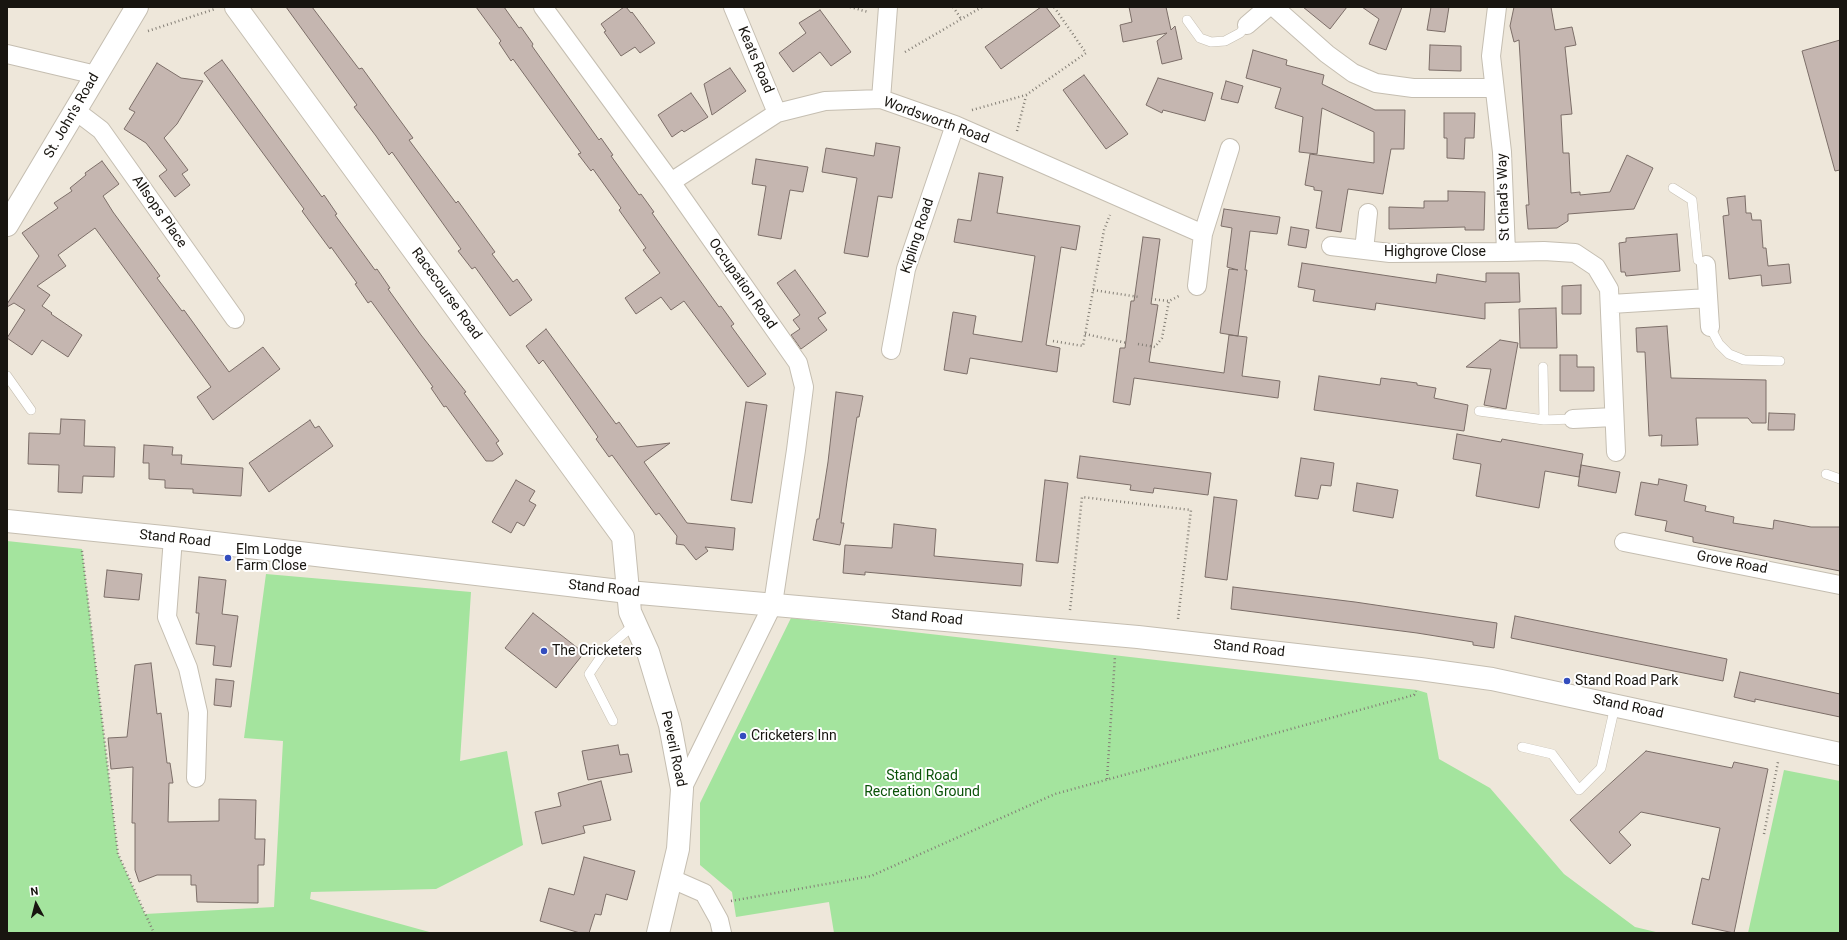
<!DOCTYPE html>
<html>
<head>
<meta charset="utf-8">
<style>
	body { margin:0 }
	#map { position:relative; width:1847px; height:940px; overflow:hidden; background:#eee7da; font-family:Roboto,sans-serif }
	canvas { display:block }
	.frame { position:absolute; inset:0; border:8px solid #181510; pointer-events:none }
	.north { position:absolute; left:16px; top:884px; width:40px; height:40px; -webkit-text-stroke:3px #fff; paint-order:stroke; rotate:353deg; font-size:11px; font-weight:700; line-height:16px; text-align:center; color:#181510 }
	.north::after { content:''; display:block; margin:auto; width:14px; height:18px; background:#181510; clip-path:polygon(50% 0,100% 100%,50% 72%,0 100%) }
</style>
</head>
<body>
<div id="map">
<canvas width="1847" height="940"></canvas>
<div class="frame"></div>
<div class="north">N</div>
</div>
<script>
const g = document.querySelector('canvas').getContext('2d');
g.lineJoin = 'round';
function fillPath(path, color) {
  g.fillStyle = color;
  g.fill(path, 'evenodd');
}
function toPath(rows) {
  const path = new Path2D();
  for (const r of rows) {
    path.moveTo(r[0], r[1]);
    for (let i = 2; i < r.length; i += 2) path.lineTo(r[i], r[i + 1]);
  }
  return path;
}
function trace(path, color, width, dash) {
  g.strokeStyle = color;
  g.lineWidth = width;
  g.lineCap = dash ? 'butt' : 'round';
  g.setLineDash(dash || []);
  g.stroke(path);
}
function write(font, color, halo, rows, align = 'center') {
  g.font = font + ' Roboto,sans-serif';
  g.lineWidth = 4;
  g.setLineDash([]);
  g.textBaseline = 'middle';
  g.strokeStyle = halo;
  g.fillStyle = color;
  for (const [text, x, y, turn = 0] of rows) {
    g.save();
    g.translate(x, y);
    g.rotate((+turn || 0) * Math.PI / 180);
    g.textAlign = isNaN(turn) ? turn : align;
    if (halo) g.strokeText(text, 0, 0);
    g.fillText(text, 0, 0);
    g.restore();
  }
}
fillPath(toPath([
	[7,541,82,549,118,854,145,914,274,907,283,741,244,738,266,574,471,592,460,761,507,751,523,845,436,889,311,892,310,899,433,933,7,933],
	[791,618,1417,690,1427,693,1439,759,1490,788,1564,874,1635,927,1660,933,834,933,829,902,736,917,732,892,700,865,700,803],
	[1784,770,1840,781,1840,933,1748,933]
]), '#a4e49e');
const building = toPath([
	[286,7,312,7,359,69,362,68,391,108,413,138,409,140,456,203,458,201,495,252,492,254,513,282,517,279,532,300,510,316,475,267,472,269,458,251,461,249,392,152,389,155,376,136,354,107,357,105,286,7],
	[476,7,504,7,519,28,521,27,533,44,532,46,599,140,601,138,613,155,611,156,639,195,641,194,654,212,652,213,686,261,719,307,721,306,734,324,731,326,766,374,748,387,684,301,671,310,661,297,636,314,625,298,660,273,643,250,646,248,619,210,621,208,593,169,591,171,578,154,581,153,513,59,511,61,499,43,501,41,476,7],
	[624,7,626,7,631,13,632,12,655,43,640,53,635,47,621,56,604,32,606,31,601,24,624,7],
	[1041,7,1046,7,1060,26,1001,69,985,47,1041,7],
	[1129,7,1166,7,1171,30,1175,26,1182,59,1162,64,1157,41,1167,33,1123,42,1120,25,1132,22,1129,7],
	[1303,7,1347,7,1330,29,1303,7],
	[1362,7,1402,7,1386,50,1369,44,1379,19,1362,7],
	[1431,7,1449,7,1445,32,1427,30,1431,7],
	[1514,7,1551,7,1555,30,1572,27,1576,45,1565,47,1572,114,1561,115,1563,153,1569,153,1571,193,1580,192,1580,195,1610,192,1627,155,1653,168,1634,209,1568,214,1568,221,1557,228,1528,229,1526,205,1529,205,1519,40,1514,42,1510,26,1514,7],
	[820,10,851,52,831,66,820,52,793,72,779,53,806,33,799,23,820,10],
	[1840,40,1840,170,1835,171,1802,51,1840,40],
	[1430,45,1461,46,1461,71,1429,70,1430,45],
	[1253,50,1287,60,1286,65,1324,75,1322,84,1375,110,1405,110,1404,149,1391,149,1383,194,1348,189,1341,232,1316,228,1322,191,1314,190,1314,187,1305,185,1310,154,1374,163,1374,132,1322,108,1317,154,1299,152,1303,117,1275,108,1281,88,1246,78,1253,50],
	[222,60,322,197,324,195,337,214,335,215,375,270,377,269,390,288,388,289,421,335,466,392,464,393,499,441,496,443,503,454,493,461,486,461,446,406,444,407,431,388,433,387,400,341,371,301,368,303,355,284,357,283,331,247,330,249,302,211,304,209,204,73,222,60],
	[157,63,181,78,203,81,177,124,164,138,188,170,182,174,190,185,175,197,159,176,167,170,146,143,124,129,135,112,129,109,157,63],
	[730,68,746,91,712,115,704,84,730,68],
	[1084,75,1128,134,1106,149,1063,90,1084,75],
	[1158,78,1213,93,1205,121,1163,110,1162,113,1146,105,1158,78],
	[1226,81,1243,86,1238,103,1221,99,1226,81],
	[691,93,708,117,684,132,682,130,672,137,658,115,691,93],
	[1444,113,1475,113,1474,138,1465,138,1464,159,1447,158,1447,138,1444,138,1444,113],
	[876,143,900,147,892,198,878,196,868,257,844,253,857,178,822,172,826,148,874,156,876,143],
	[756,159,808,167,803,192,790,190,781,239,758,235,766,186,752,184,756,159],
	[102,161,119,184,103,196,113,212,160,276,157,278,182,311,184,310,229,372,263,347,280,369,213,420,197,397,211,387,95,228,58,255,66,266,37,286,50,295,42,306,52,313,51,314,82,335,68,357,42,340,32,355,7,338,25,310,14,303,7,307,7,304,39,256,22,233,58,208,54,203,72,191,70,188,86,175,85,173,102,161],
	[979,173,1003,177,997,213,1080,226,1076,250,1061,247,1046,345,1060,348,1057,372,970,358,967,374,944,370,953,312,976,316,973,334,1022,342,1035,256,954,242,958,219,971,221,979,173],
	[1448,191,1485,192,1484,230,1465,230,1465,227,1389,229,1389,207,1424,208,1424,201,1448,201,1448,191],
	[1745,196,1746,213,1751,213,1752,220,1761,220,1763,248,1766,248,1768,266,1789,264,1791,283,1762,286,1761,275,1729,279,1723,216,1729,215,1727,198,1745,196],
	[1224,209,1280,217,1277,234,1250,231,1245,270,1247,270,1238,336,1220,333,1229,269,1238,270,1227,267,1232,228,1221,226,1224,209],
	[1291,227,1309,230,1306,248,1288,245,1291,227],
	[1677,234,1680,271,1626,276,1625,272,1621,272,1619,243,1626,242,1626,238,1677,234],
	[1143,237,1160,239,1151,304,1158,305,1149,362,1224,373,1229,335,1247,337,1242,376,1280,381,1278,398,1134,378,1130,405,1113,402,1120,348,1125,348,1131,301,1134,301,1143,237],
	[1302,263,1436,283,1437,274,1486,282,1486,273,1519,273,1520,302,1485,303,1485,319,1376,303,1375,310,1313,301,1315,290,1298,287,1302,263],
	[795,270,826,313,818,318,827,330,801,349,791,335,800,329,793,320,800,315,777,283,795,270],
	[1581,285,1581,314,1562,314,1562,286,1581,285],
	[1556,308,1557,348,1520,348,1519,309,1556,308],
	[1667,326,1671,378,1766,380,1766,423,1752,423,1748,418,1696,418,1698,445,1661,446,1662,435,1649,436,1645,352,1637,352,1636,328,1667,326],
	[546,329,616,424,619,422,637,447,670,443,644,462,687,523,735,528,733,550,705,547,708,551,696,560,684,545,676,544,677,536,659,513,656,515,612,455,609,457,596,439,598,437,543,360,539,364,526,346,546,329],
	[1500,340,1518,343,1506,409,1484,405,1491,369,1466,367,1500,340],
	[1560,355,1577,355,1577,367,1594,367,1594,391,1560,391,1560,355],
	[1319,376,1380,385,1381,378,1417,383,1417,385,1436,388,1434,398,1468,405,1464,431,1314,410,1319,376],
	[836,392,863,396,859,417,857,417,848,474,841,523,844,523,840,545,813,540,817,519,819,519,828,462,836,392],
	[746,402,767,405,752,503,731,500,746,402],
	[1769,413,1795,414,1794,430,1768,430,1769,413],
	[61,419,85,420,84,446,115,447,114,477,83,476,82,493,58,492,59,465,28,464,29,433,60,434,61,419],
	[310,420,315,428,319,426,333,446,269,492,249,463,310,420],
	[1457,434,1501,442,1502,439,1583,454,1579,477,1545,471,1539,508,1476,496,1481,464,1453,459,1457,434],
	[144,445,173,447,172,455,182,455,181,464,243,468,241,496,193,493,193,489,165,488,165,480,149,479,149,463,143,463,144,445],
	[1080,456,1211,473,1208,495,1154,488,1153,493,1130,490,1131,485,1077,478,1080,456],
	[1301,458,1334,463,1331,486,1321,485,1318,499,1295,496,1301,458],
	[1581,465,1620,472,1616,493,1578,486,1581,465],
	[1659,479,1687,485,1684,501,1706,506,1705,511,1734,517,1733,523,1773,529,1774,520,1811,527,1840,527,1840,571,1693,542,1693,537,1665,531,1667,521,1635,515,1641,482,1658,485,1659,479],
	[516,480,535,491,529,501,536,505,524,526,517,522,511,533,492,522,516,480],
	[1045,480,1068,483,1058,563,1036,561,1045,480],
	[1357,483,1398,490,1393,518,1353,511,1357,483],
	[1214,497,1237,500,1227,580,1205,577,1214,497],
	[894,524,936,529,934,556,1023,564,1021,586,865,572,865,575,843,573,845,545,892,548,894,524],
	[107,570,142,574,139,600,104,597,107,570],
	[199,577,226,580,222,614,238,616,231,667,213,665,215,646,196,644,199,613,196,613,199,577],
	[1233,587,1355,602,1497,623,1494,648,1473,645,1473,642,1417,633,1231,609,1233,587],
	[533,613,584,653,556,688,505,648,533,613],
	[1515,616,1727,659,1723,681,1511,638,1515,616],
	[151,663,157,714,161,713,167,763,170,763,173,783,169,783,168,822,219,821,219,799,256,800,255,839,265,839,264,865,258,865,258,903,197,902,196,885,191,885,191,875,157,875,139,882,135,870,135,823,132,823,133,767,111,769,108,738,127,737,135,665,151,663],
	[1740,672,1840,694,1840,717,1755,699,1755,702,1734,697,1740,672],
	[216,679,234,681,231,707,214,705,216,679],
	[618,745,620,755,628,754,632,772,588,780,582,751,618,745],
	[1646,751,1732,768,1734,762,1768,769,1734,933,1692,924,1702,878,1709,880,1720,828,1641,812,1619,832,1631,845,1610,864,1570,820,1646,751],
	[601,781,611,820,583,826,585,833,542,844,535,812,561,806,558,793,601,781],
	[584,857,635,871,627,900,606,894,601,915,595,914,589,933,580,933,540,921,549,888,574,895,584,857]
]);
fillPath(building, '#c5b6b0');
trace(building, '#7c6e68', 1);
const service = toPath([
	[1187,20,1200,38,1211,42,1225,41,1240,33,1247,25],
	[1673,188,1692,200,1698,260,1706,265],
	[1710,327,1719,344,1729,354,1744,360,1780,361],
	[1543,367,1544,420],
	[7,376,31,410],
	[1479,411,1544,420,1573,419],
	[1826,474,1840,479],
	[613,721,589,674,607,648,635,624],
	[1522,747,1552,754,1579,790,1601,768,1615,706]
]);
const minor = toPath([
	[543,7,671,182,798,363,804,387,796,450,773,604,682,789],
	[733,7,777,113],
	[1274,7,1327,54,1353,73,1376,83,1413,88,1494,88],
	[1497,7,1491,56,1502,152,1506,252,1544,251,1575,253,1596,267,1609,289,1616,452],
	[1247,25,1268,7],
	[7,54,96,75],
	[881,99,888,7],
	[76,111,101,130,235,319],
	[671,182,777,113,825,101,881,99,955,125,1203,234,1197,286],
	[1203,234,1230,148],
	[1331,246,1390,253,1506,252],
	[1364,250,1368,213],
	[1706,265,1710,327],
	[1611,304,1708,298],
	[891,350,906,269,955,125],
	[1573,419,1614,417],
	[173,538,167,617,188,668,198,712,196,778],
	[1624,542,1840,585],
	[672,879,704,893,719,920,722,933]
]);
const tertiary = toPath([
	[236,7,623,537,630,612,648,652,670,725,682,789,678,849,658,933],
	[7,521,173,538,628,592,1138,637,1420,669,1492,679,1840,754]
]);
const secondary = toPath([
	[7,225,137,7]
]);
trace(service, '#c5beb1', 10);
trace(minor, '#c5beb1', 20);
trace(tertiary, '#c5beb1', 24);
trace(secondary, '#c5beb1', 24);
trace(toPath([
	[850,7,868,12],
	[953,7,962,20],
	[148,31,215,9],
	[905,52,982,7],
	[972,110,1026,95,1086,53,1054,7],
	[1017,131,1026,96],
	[1093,290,1139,297],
	[1151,299,1169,301],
	[1085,334,1127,343],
	[1053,341,1083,346,1104,230,1110,215],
	[1138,344,1155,347,1162,338,1169,301,1179,296],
	[82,551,118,854,154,933],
	[1070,610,1082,497,1191,510,1178,619],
	[1107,779,1115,656],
	[1764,834,1778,762],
	[731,901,871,876,1055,794,1414,695,1416,691]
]), '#837e75', 2.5, [1, 3]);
trace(service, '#fff', 9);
trace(minor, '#fff', 18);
trace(tertiary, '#fff', 22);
trace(secondary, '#fff', 22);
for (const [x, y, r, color] of [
	[228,558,4,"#334dbe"],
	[544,651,4,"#334dbe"],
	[1567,681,4,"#334dbe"],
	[743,736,4,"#334dbe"]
]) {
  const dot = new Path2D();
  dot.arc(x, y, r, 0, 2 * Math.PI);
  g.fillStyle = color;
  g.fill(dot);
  trace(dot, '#fff', 1.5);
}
write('14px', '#181510', '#fff', [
	["Keats Road",755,60,67],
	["St. John's Road",72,116,-60],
	["Wordsworth Road",936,121,20],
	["St Chad's Way",1504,197,-92],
	["Allsops Place",159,212,55],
	["Kipling Road",918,236,-72],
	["Highgrove Close",1435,252],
	["Occupation Road",742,284,55],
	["Racecourse Road",446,294,54],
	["Stand Road",175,539,6],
	["Grove Road",1732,563,11],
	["Stand Road",604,589,6],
	["Stand Road",927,618,5],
	["Stand Road",1249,649,6],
	["Stand Road",1628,707,12],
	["Peveril Road",673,749,78]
]);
write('14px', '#181510', '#fff', [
	["Elm Lodge",236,550],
	["Farm Close",236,566],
	["The Cricketers",552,651],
	["Stand Road Park",1575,681],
	["Cricketers Inn",751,736]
], 'left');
write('14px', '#0a5208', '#fff', [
	["Stand Road",922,776],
	["Recreation Ground",922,792]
]);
</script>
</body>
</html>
